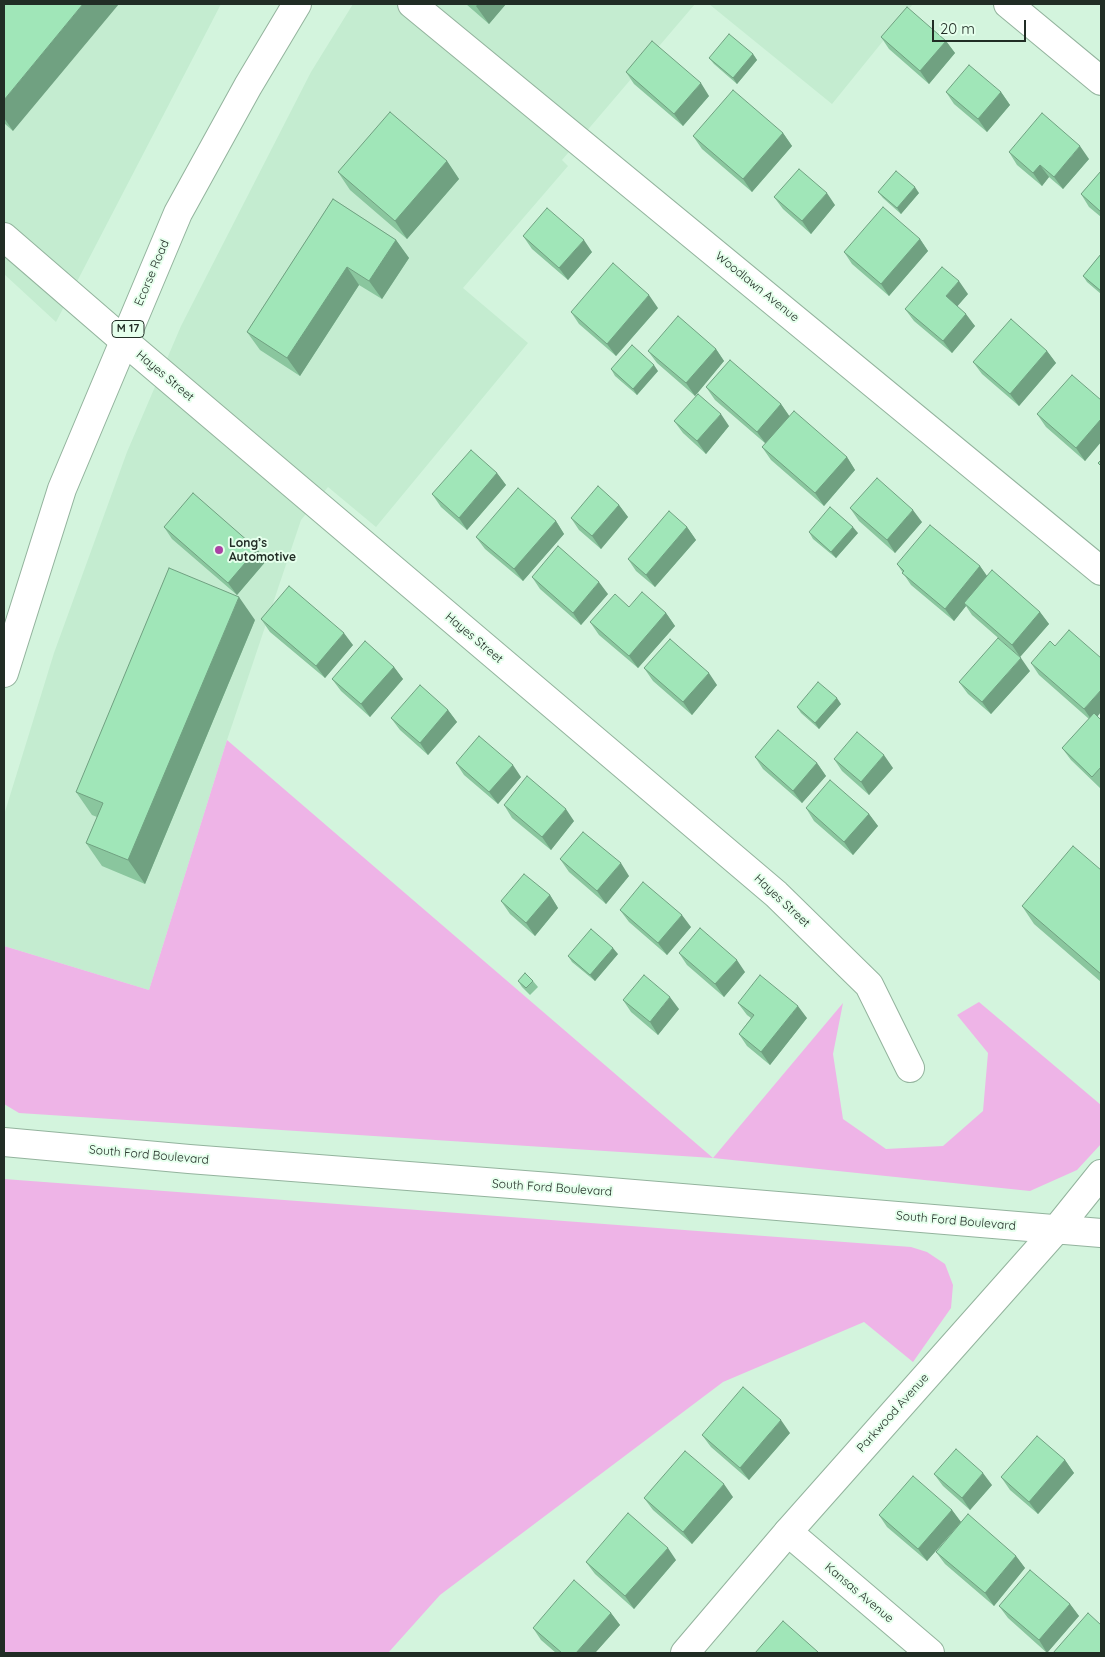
<!DOCTYPE html>
<html>
<head>
<meta charset="utf-8">
<style>
	body { margin:0 }
	#map { position:relative; width:1105px; height:1657px; overflow:hidden; background:#d3f4dd; font-family:Quicksand,sans-serif }
	canvas { display:block }
	.frame { position:absolute; inset:0; border:5px solid #212d25; pointer-events:none }
	.scale { position:absolute; left:932px; top:20px; width:94px; height:22px; box-sizing:border-box; border:2px solid #212d25; border-top:0; padding-left:6px; font-size:15px; line-height:18px; white-space:nowrap; color:#212d25; -webkit-text-stroke:4px #e5ffec; paint-order:stroke }
</style>
</head>
<body>
<div id="map">
<canvas width="1105" height="1657"></canvas>
<div class="frame"></div>
<div class="scale">20 m</div>
</div>
<script>
const g = document.querySelector('canvas').getContext('2d');
g.lineJoin = 'round';
function fillPath(path, color) {
  g.fillStyle = color;
  g.fill(path, 'evenodd');
}
function toPath(rows) {
  const path = new Path2D();
  for (const r of rows) {
    path.moveTo(r[0], r[1]);
    for (let i = 2; i < r.length; i += 2) path.lineTo(r[i], r[i + 1]);
  }
  return path;
}
function trace(path, color, width, dash) {
  g.strokeStyle = color;
  g.lineWidth = width;
  g.lineCap = dash ? 'butt' : 'round';
  g.setLineDash(dash || []);
  g.stroke(path);
}
function write(font, color, halo, rows, align = 'center') {
  g.font = font + ' Quicksand,sans-serif';
  g.lineWidth = 4;
  g.setLineDash([]);
  g.textBaseline = 'middle';
  g.strokeStyle = halo;
  g.fillStyle = color;
  for (const [text, x, y, turn = 0] of rows) {
    g.save();
    g.translate(x, y);
    g.rotate((+turn || 0) * Math.PI / 180);
    g.textAlign = isNaN(turn) ? turn : align;
    if (halo) g.strokeText(text, 0, 0);
    g.fillText(text, 0, 0);
    g.restore();
  }
}
fillPath(toPath([
	[4,4,221,4,56,322,4,274],
	[353,4,695,4,562,160,568,166,463,288,528,343,376,527,328,487,301,520,227,740,149,990,4,946,4,815,54,653,127,452,181,326,311,72],
	[709,4,913,4,832,104]
]), '#c4ecd0');
fillPath(toPath([
	[227,740,713,1158,843,1003,833,1054,843,1119,886,1149,943,1146,983,1111,988,1053,957,1015,979,1002,1101,1105,1101,1144,1077,1170,1030,1191,713,1158,19,1113,4,1104,4,946,149,990],
	[4,1179,911,1247,927,1252,945,1264,953,1285,951,1308,913,1362,864,1322,723,1382,440,1595,388,1653,4,1653]
]), '#eeb4e7');
const street = toPath([
	[412,4,1101,571],
	[1008,4,1101,81],
	[4,237,123,340,776,894,869,985,910,1068],
	[788,1532,930,1653]
]);
const secondary = toPath([
	[4,1142,189,1159,550,1187,1101,1233],
	[685,1653,788,1532,1056,1230,1101,1174]
]);
const primary = toPath([
	[4,673,62,489,178,213,248,86,297,4]
]);
trace(street, '#93b39d', 30);
trace(secondary, '#93b39d', 30);
trace(primary, '#93b39d', 30);
trace(street, '#fff', 28);
trace(secondary, '#fff', 28);
trace(primary, '#fff', 28);
fillPath(toPath([
	[4,4,13,131,4,123],
	[466,4,506,4,489,24],
	[881,37,946,41,955,53,929,84,889,49],
	[753,54,757,60,737,84,714,64,709,58],
	[626,72,709,96,683,126,634,84],
	[946,92,1001,92,1010,105,987,132,954,104],
	[783,133,792,146,752,192,702,149,693,136],
	[1009,152,1089,159,1063,189,1049,177,1042,186,1017,165],
	[447,161,459,179,407,239,350,190,338,172],
	[1101,171,1101,217,1089,207,1081,194],
	[878,192,919,193,901,214,883,198],
	[774,197,835,205,811,234,783,209],
	[333,199,396,240,409,258,382,299,359,285,300,376,260,350,247,332],
	[523,236,592,252,568,280,532,249],
	[920,239,928,251,889,296,852,264,844,252],
	[1101,254,1101,294,1087,282,1083,276],
	[968,294,957,306,975,326,952,353,914,321,905,309],
	[658,308,616,356,579,324,571,312],
	[716,349,724,361,695,396,657,363,648,351],
	[1047,351,1056,363,1019,406,982,374,973,362],
	[611,369,658,371,637,395,615,376],
	[706,387,781,404,789,416,847,457,855,470,824,506,771,460,762,447,766,444,715,400],
	[1101,400,1101,442,1085,461,1046,427,1037,414],
	[674,421,729,426,706,454,683,433],
	[497,473,506,485,467,530,441,507,432,494],
	[619,505,628,517,601,549,579,530,571,518],
	[850,508,922,522,895,553,859,521],
	[556,521,564,534,523,581,485,549,476,537],
	[164,527,257,549,266,561,237,595,172,539],
	[687,527,696,540,655,587,636,571,628,559],
	[809,532,858,533,836,558,813,539],
	[897,564,980,566,987,576,1040,612,1049,624,1020,657,972,615,966,606,954,621,911,585],
	[532,577,608,594,581,625,540,589],
	[629,607,666,613,675,626,638,668,599,635,590,622],
	[261,619,353,645,325,678,270,632],
	[255,620,145,884,102,866,86,843,97,817,92,815,76,792],
	[1031,663,1101,720,1101,789,1071,760,1062,748,1089,719,1039,675],
	[394,667,403,679,370,717,341,691,332,679],
	[644,668,717,685,692,715,653,681],
	[1030,671,991,714,968,694,959,682],
	[841,704,819,729,801,713,797,707],
	[448,710,457,722,428,755,400,730,391,718],
	[755,757,817,763,826,776,802,803,763,769],
	[834,759,893,768,869,795,842,771],
	[456,763,521,777,498,804,464,775],
	[504,805,574,821,551,850,512,818],
	[806,808,869,814,878,826,853,855,814,821],
	[560,859,629,876,606,904,569,872],
	[1101,870,1101,982,1034,924,1022,906],
	[550,895,558,908,535,936,510,914,501,901],
	[620,910,691,927,667,955,629,922],
	[679,953,745,972,724,997,687,965],
	[618,954,595,981,572,962,568,956],
	[518,981,533,981,538,987,530,995,522,987],
	[623,1000,679,1009,658,1035,631,1012],
	[738,1003,807,1018,770,1065,747,1046,739,1034,751,1018,747,1015],
	[790,1433,749,1480,711,1447,702,1435],
	[1065,1460,1074,1473,1038,1514,1010,1490,1001,1477],
	[934,1474,992,1485,970,1510,943,1486],
	[733,1497,692,1544,653,1510,644,1498],
	[952,1510,961,1522,1016,1556,1025,1568,994,1606,945,1564,936,1552,957,1527,927,1561,887,1527,879,1515],
	[676,1560,634,1609,595,1574,586,1562],
	[1070,1604,1079,1616,1047,1653,1008,1618,999,1606],
	[611,1613,620,1625,595,1653,556,1653,541,1640,533,1628]
]), '#8ac69e');
fillPath(toPath([
	[83,4,119,4,13,131,4,118,4,100],
	[478,4,506,4,489,24,476,6],
	[946,41,955,53,929,84,920,71],
	[753,54,757,60,737,84,733,78],
	[701,83,709,96,683,126,674,114],
	[1001,92,1010,105,987,132,978,119],
	[783,133,792,146,752,192,743,179],
	[1080,146,1089,159,1063,189,1054,177],
	[447,161,459,179,407,239,395,221],
	[1040,165,1049,177,1042,186,1033,173],
	[915,187,919,193,901,214,897,208],
	[827,193,835,205,811,234,802,221],
	[920,239,928,251,889,296,881,284],
	[396,240,409,258,382,299,369,281],
	[584,240,592,252,568,280,559,268],
	[347,267,359,285,300,376,287,358],
	[959,281,968,294,955,309,946,296],
	[649,295,658,308,616,356,607,344],
	[966,314,975,326,952,353,943,341],
	[716,349,724,361,695,396,686,383],
	[1047,351,1056,363,1019,406,1010,394],
	[654,365,658,371,637,395,633,389],
	[781,404,790,417,766,444,757,432],
	[721,414,729,426,706,454,697,441],
	[1101,419,1101,442,1085,461,1076,448],
	[847,457,855,470,824,506,815,493],
	[497,473,506,485,467,530,459,518],
	[619,505,628,517,601,549,592,536],
	[913,510,922,522,895,553,887,540],
	[556,521,564,534,523,581,514,569],
	[687,527,696,540,655,587,646,575],
	[853,527,858,533,836,558,831,552],
	[257,549,266,561,237,595,228,583],
	[980,566,989,579,964,603,966,606,954,621,945,609],
	[599,582,608,594,581,625,573,613],
	[239,597,255,620,145,884,128,860],
	[1040,612,1049,624,1020,657,1012,645],
	[666,613,675,626,638,668,629,656],
	[344,633,353,645,325,678,316,666],
	[1021,658,1030,671,991,714,982,702],
	[394,667,403,679,370,717,361,704],
	[709,673,717,685,692,715,683,702],
	[1101,690,1101,712,1093,722,1084,709],
	[837,698,841,704,819,729,815,723],
	[448,710,457,722,428,755,420,743],
	[884,755,893,768,869,795,861,782],
	[817,763,826,776,802,803,793,791],
	[513,765,521,777,498,804,489,792],
	[566,809,574,821,551,850,542,837],
	[869,814,878,826,853,855,844,842],
	[621,863,629,876,606,904,597,891],
	[550,895,558,908,535,936,526,923],
	[682,915,691,927,667,955,658,943],
	[613,948,618,954,595,981,590,975],
	[737,960,745,972,724,997,715,984],
	[670,997,679,1009,658,1035,650,1022],
	[798,1006,807,1018,770,1065,761,1052],
	[781,1420,790,1433,749,1480,740,1468],
	[1065,1460,1074,1473,1038,1514,1029,1502],
	[983,1473,992,1485,970,1510,962,1498],
	[724,1484,733,1497,692,1544,683,1532],
	[952,1510,961,1522,927,1561,918,1549],
	[668,1548,676,1560,634,1609,625,1596],
	[1016,1556,1025,1568,994,1606,985,1593],
	[1070,1604,1079,1616,1047,1653,1039,1640],
	[611,1613,620,1625,595,1653,576,1653]
]), '#70a181');
const building = toPath([
	[4,4,83,4,4,100,4,4],
	[907,7,946,41,920,71,881,37,907,7],
	[729,34,753,54,733,78,709,58,729,34],
	[652,41,701,83,674,114,626,72,652,41],
	[969,65,1001,92,978,119,946,92,969,65],
	[733,90,783,133,743,179,693,136,733,90],
	[390,112,447,161,395,221,338,172,390,112],
	[1042,113,1080,146,1054,177,1040,165,1033,173,1009,152,1042,113],
	[799,169,827,193,802,221,774,197,799,169],
	[896,171,915,187,897,208,878,192,896,171],
	[1101,171,1101,212,1081,194,1101,171],
	[333,199,396,240,369,281,347,267,287,358,247,332,333,199],
	[883,207,920,239,881,284,844,252,883,207],
	[547,208,584,240,559,268,523,236,547,208],
	[1101,254,1101,291,1083,276,1101,254],
	[613,263,649,295,607,344,571,312,613,263],
	[942,267,959,281,946,296,966,314,943,341,905,309,942,267],
	[678,316,716,349,686,383,648,351,678,316],
	[1011,319,1047,351,1010,394,973,362,1011,319],
	[632,345,654,365,633,389,611,369,632,345],
	[730,360,781,404,757,432,706,387,730,360],
	[1072,375,1101,400,1101,419,1076,448,1037,414,1072,375],
	[698,394,721,414,697,441,674,421,698,394],
	[794,411,847,457,815,493,762,447,794,411],
	[471,450,497,473,459,518,432,494,471,450],
	[1101,460,1101,466,1098,463,1101,460],
	[877,478,913,510,887,540,850,508,877,478],
	[598,486,619,505,592,536,571,518,598,486],
	[518,488,556,521,514,569,476,537,518,488],
	[193,493,257,549,228,583,164,527,193,493],
	[830,507,853,527,831,552,809,532,830,507],
	[669,511,687,527,646,575,628,559,669,511],
	[930,525,980,566,945,609,902,573,904,571,897,564,930,525],
	[558,546,599,582,573,613,532,577,558,546],
	[169,568,239,597,128,860,86,843,103,803,76,792,169,568],
	[992,570,1040,612,1012,645,964,603,992,570],
	[289,586,344,633,316,666,261,619,289,586],
	[642,592,666,613,629,656,590,622,615,594,629,607,642,592],
	[1069,630,1101,658,1101,690,1084,709,1031,663,1050,641,1055,646,1069,630],
	[998,638,1021,658,982,702,959,682,998,638],
	[670,639,709,673,683,702,644,668,670,639],
	[365,641,394,667,361,704,332,679,365,641],
	[818,682,837,698,815,723,797,707,818,682],
	[420,685,448,710,420,743,391,718,420,685],
	[1094,713,1101,720,1101,767,1092,777,1062,748,1094,713],
	[778,730,817,763,793,791,755,757,778,730],
	[857,732,884,755,861,782,834,759,857,732],
	[479,736,513,765,489,792,456,763,479,736],
	[527,776,566,809,542,837,504,805,527,776],
	[830,780,869,814,844,842,806,808,830,780],
	[583,832,621,863,597,891,560,859,583,832],
	[1073,846,1101,870,1101,974,1022,906,1073,846],
	[524,874,550,895,526,923,501,901,524,874],
	[643,882,682,915,658,943,620,910,643,882],
	[700,928,737,960,715,984,679,953,700,928],
	[591,929,613,948,590,975,568,956,591,929],
	[525,973,533,981,526,988,518,981,525,973],
	[644,975,670,997,650,1022,623,1000,644,975],
	[760,975,798,1006,761,1052,739,1034,754,1015,738,1003,760,975],
	[743,1387,781,1420,740,1468,702,1435,743,1387],
	[1037,1436,1065,1460,1029,1502,1001,1477,1037,1436],
	[956,1449,983,1473,962,1498,934,1474,956,1449],
	[685,1451,724,1484,683,1532,644,1498,685,1451],
	[913,1476,952,1510,918,1549,879,1515,913,1476],
	[628,1513,668,1548,625,1596,586,1562,628,1513],
	[968,1514,1016,1556,985,1593,936,1552,968,1514],
	[1030,1570,1070,1604,1039,1640,999,1606,1030,1570],
	[574,1580,611,1613,576,1653,562,1653,533,1628,574,1580],
	[1088,1613,1101,1625,1101,1653,1053,1653,1088,1613],
	[783,1621,818,1652,817,1653,755,1653,783,1621]
]);
fillPath(building, '#a0e6b8');
trace(building, '#70a181', 1);
for (const [x, y, r, color] of [
	[219,550,5,"#ab42a5"]
]) {
  const dot = new Path2D();
  dot.arc(x, y, r, 0, 2 * Math.PI);
  g.fillStyle = color;
  g.fill(dot);
  trace(dot, '#e5ffec', 2);
}
for (const [x, y, w] of [
	[128,329,32]
]) {
  const box = new Path2D();
  box.roundRect(x - w / 2, y - 8.5, w, 17, 4);
  g.fillStyle = '#e5ffec';
  g.fill(box);
  trace(box, '#212d25', 1);
}
write('bold 11px', '#212d25', null, [
	["M 17",128,329]
]);
write('12px', '#212d25', '#e5ffec', [
	["Ecorse Road",152,273,-67],
	["Woodlawn Avenue",757,287,39],
	["Hayes Street",165,376,40],
	["Hayes Street",474,638,40],
	["Hayes Street",782,901,43],
	["South Ford Boulevard",149,1155,5],
	["South Ford Boulevard",552,1188,4],
	["South Ford Boulevard",956,1221,5],
	["Parkwood Avenue",893,1413,-48],
	["Kansas Avenue",859,1593,40]
]);
write('bold 12px', '#212d25', '#e5ffec', [
	["Long’s",229,543],
	["Automotive",229,557]
], 'left');
</script>
</body>
</html>
